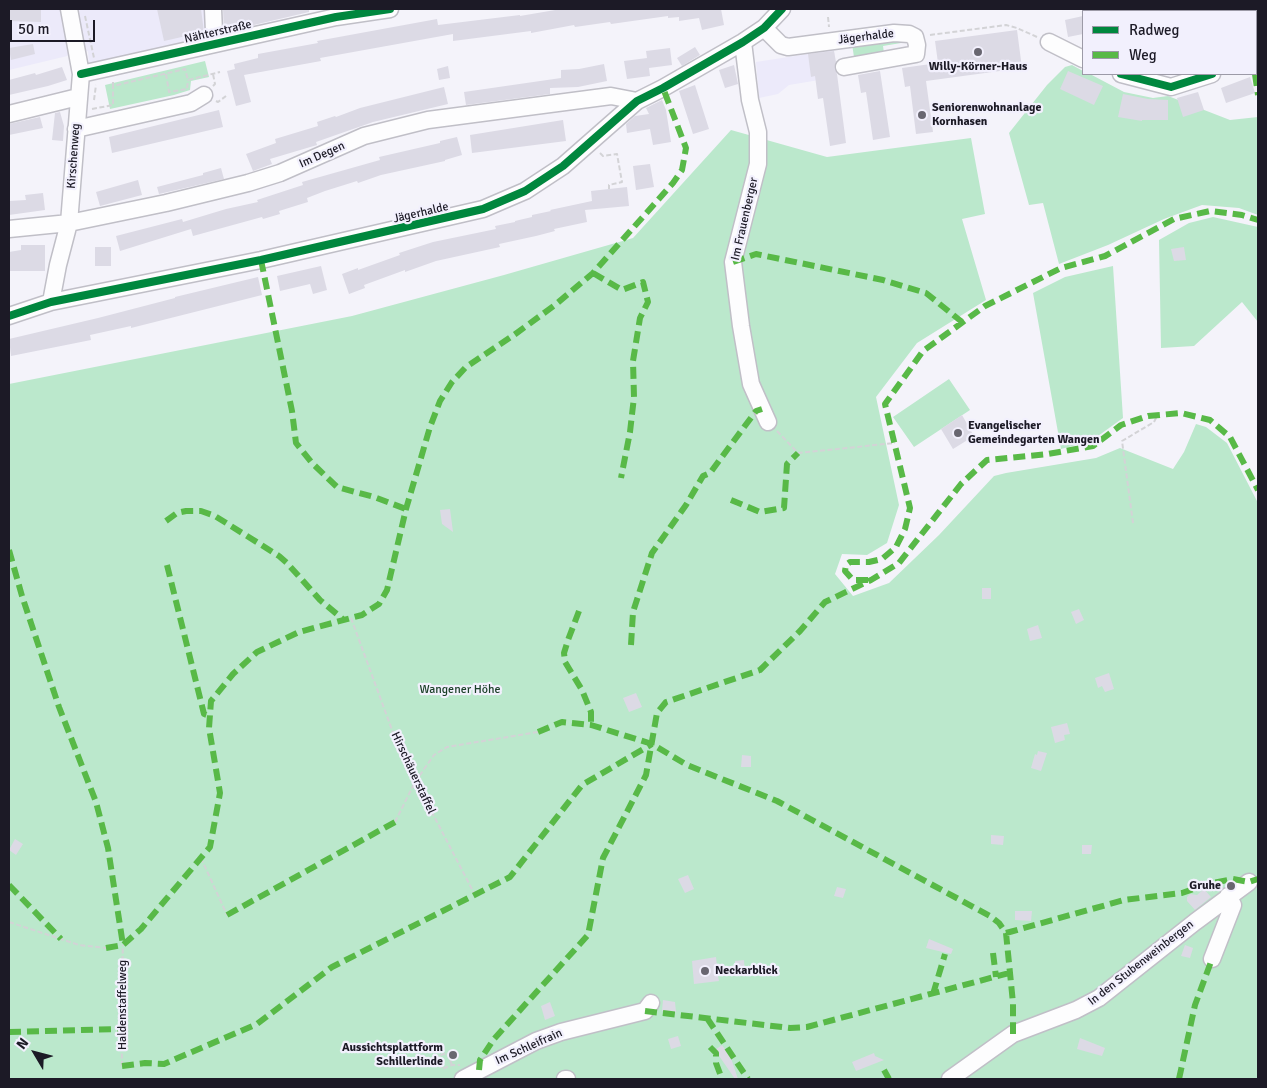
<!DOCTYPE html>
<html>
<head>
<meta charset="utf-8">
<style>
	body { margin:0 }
	#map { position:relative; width:1267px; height:1088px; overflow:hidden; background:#f4f3fa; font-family:Signika,sans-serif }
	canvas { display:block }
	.frame { position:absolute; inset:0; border:10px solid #1c1a26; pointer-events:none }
	.legend { position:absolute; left:1082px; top:10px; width:175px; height:65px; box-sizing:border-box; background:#f2f0fd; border:1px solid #9c9aa7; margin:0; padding:6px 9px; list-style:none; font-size:15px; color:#1c1a26 }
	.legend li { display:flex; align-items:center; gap:10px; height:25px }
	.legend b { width:25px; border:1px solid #9c9aa7 }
	.north { position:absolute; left:10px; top:1028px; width:50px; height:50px; -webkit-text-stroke:4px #f2f0fd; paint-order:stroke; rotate:307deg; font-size:14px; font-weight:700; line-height:20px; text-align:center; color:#1c1a26 }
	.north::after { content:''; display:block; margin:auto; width:18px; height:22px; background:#1c1a26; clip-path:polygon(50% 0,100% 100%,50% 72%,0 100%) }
	.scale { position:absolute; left:10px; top:20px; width:85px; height:22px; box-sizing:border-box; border:2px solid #1c1a26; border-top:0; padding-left:6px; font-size:15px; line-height:18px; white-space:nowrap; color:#1c1a26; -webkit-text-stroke:4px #f2f0fd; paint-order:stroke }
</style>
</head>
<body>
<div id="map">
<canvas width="1267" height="1088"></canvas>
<div class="frame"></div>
<ul class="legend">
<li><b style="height:6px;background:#00873e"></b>Radweg</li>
<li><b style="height:6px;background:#58b947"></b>Weg</li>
</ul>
<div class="north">N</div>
<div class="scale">50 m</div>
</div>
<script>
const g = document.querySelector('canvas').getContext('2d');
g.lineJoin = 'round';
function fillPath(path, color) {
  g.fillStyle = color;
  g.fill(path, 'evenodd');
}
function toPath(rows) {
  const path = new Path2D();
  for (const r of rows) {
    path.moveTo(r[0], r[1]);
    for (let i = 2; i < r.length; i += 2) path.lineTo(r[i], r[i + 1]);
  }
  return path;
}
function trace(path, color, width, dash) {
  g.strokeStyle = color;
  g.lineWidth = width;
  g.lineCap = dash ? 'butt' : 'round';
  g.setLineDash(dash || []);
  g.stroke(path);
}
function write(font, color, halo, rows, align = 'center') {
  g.font = font + ' Signika,sans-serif';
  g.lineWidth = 4.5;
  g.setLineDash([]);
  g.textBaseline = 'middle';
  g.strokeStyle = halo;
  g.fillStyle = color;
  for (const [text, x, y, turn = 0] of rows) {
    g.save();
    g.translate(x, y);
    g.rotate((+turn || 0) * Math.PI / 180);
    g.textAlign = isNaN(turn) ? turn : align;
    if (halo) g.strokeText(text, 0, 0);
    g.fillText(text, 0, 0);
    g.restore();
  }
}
fillPath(toPath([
	[9,9,221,9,209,35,89,67,88,51,9,70],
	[834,50,837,77,789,85,778,94,759,98,756,62]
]), '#eceafa');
fillPath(toPath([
	[898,36,907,42,883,46,884,53,854,57,852,44],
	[205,61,209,77,191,81,190,90,174,95,110,109,105,85],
	[1072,65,1083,71,1083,74,1090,74,1124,92,1153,98,1168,96,1230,120,1258,117,1258,215,1239,208,1202,205,1164,219,1108,245,1059,264,1043,203,1029,205,1009,133,1047,85,1065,67],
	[731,130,827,157,971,138,985,214,962,219,986,300,917,343,876,397,899,505,887,543,867,555,842,554,835,574,853,596,889,583,939,535,994,476,1006,473,1096,458,1120,448,1173,469,1184,452,1196,424,1206,427,1227,443,1258,503,1258,1079,9,1079,9,384,352,316,504,275,633,238],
	[1213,217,1258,227,1258,322,1242,302,1194,346,1161,348,1159,240,1189,223],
	[1113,266,1123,418,1091,441,1061,449,1033,293,1065,277],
	[949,379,970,410,914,447,893,417]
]), '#bbe8cc');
fillPath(toPath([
	[9,9,41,9,41,22,9,21],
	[157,9,201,9,204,32,164,41],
	[223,9,309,9,309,12,224,32],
	[561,9,721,9,724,25,702,30,699,18,679,21,679,17,668,18,668,16,611,24,610,22,575,27,574,25,531,33,531,31,453,41,453,34,320,58,321,61,244,75,251,102,236,106,227,71,235,69,234,64,258,58,258,54,318,43,317,41,437,19,438,25,520,15,520,16],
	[1083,16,1083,34,1068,37,1065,20],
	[1017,30,1022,68,926,81,933,132,916,134,910,86,905,87,902,68,938,63,935,41],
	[33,44,35,54,11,60,9,48],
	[695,47,700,55,682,66,677,58],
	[670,48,672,65,649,68,650,76,627,79,624,61,647,58,646,51],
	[834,51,836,62,834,68,837,74,846,143,830,146,823,98,818,99,815,76,811,77,808,54],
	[604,64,607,81,578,87,550,88,550,94,466,105,464,92,561,78,561,70,579,69],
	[734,65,738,84,725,88,719,70],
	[448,66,450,78,439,80,437,69],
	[62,67,67,80,48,86,9,95,9,80,35,73,36,75],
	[880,71,890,137,873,140,866,92,861,93,858,75],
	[1068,71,1103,86,1094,105,1060,89],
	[1250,77,1255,93,1226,103,1221,88],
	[695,85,709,129,693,134,679,91],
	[444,87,448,104,373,122,316,142,317,145,270,159,272,164,253,171,246,154,276,143,275,139,318,126,317,122,335,116,336,117,360,108],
	[1198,92,1204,110,1183,117,1177,98],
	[1123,94,1148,99,1168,100,1168,120,1142,120,1142,121,1118,117],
	[662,100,666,110,671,142,653,145,650,129,627,133,626,124,635,116,649,114,646,108],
	[219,110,223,127,112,153,109,137],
	[60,112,64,126,63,141,52,140,55,113],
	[40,117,43,128,9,135,9,124],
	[563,120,566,141,472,153,470,135],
	[457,137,462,155,445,160,445,161,381,175,358,183,357,181,325,191,307,198,308,202,279,211,280,214,263,219,262,217,193,236,191,229,120,251,116,236,182,219,183,222,226,209,258,202,257,200,303,185,302,182,380,160,379,157,440,143,440,141],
	[650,164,654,187,636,190,633,166],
	[221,168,224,179,159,194,157,187,203,175,203,173],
	[138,180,142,195,100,206,96,192],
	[627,187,629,206,585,210,587,222,554,229,555,231,536,236,499,244,500,247,436,261,405,272,405,270,364,285,365,288,349,294,342,274,358,268,358,270,400,255,399,253,433,242,496,229,495,226,515,222,515,221,532,217,532,215,551,211,550,210,592,201,591,191],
	[43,193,45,210,9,215,9,201,26,200,25,195],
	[21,245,45,245,45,271,9,271,9,252,21,250],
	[95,247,111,247,111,266,95,266],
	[1184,247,1186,260,1174,261,1171,249],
	[321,266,327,290,313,294,310,284,280,291,277,276],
	[258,277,262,295,131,328,131,326,90,335,91,340,11,356,9,339,98,318,175,298,175,297],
	[962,415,974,436,953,449,941,429],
	[450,509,453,532,442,524,440,510],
	[982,588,991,588,991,599,982,599],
	[1079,609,1084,620,1076,624,1071,612],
	[1038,625,1042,638,1030,641,1027,629],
	[1109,673,1114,689,1105,692,1102,686,1098,688,1095,678],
	[636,693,642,707,629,712,623,698],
	[1067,723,1070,734,1064,735,1065,740,1055,743,1051,727],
	[1038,751,1047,753,1041,771,1031,768,1035,754,1037,755],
	[742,755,751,756,751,767,741,767],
	[991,835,1004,836,1003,845,991,844],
	[15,839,23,844,16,855,9,850],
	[1082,845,1092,845,1091,854,1082,854],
	[688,875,694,889,685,893,678,879],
	[837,887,846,889,843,898,834,896],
	[1204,889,1211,897,1195,910,1187,901,1187,897,1190,894,1197,895],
	[1015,911,1032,911,1031,921,1015,920],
	[929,939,953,949,951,954,926,948],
	[1185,945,1193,948,1190,958,1181,956],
	[716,957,717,966,735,966,735,961,744,960,745,975,718,976,719,981,694,984,692,961],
	[663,1000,675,1002,676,1012,662,1011],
	[550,1002,555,1016,545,1020,541,1006],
	[678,1036,681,1046,671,1049,668,1039],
	[1080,1038,1105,1048,1102,1056,1077,1049],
	[722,1045,731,1058,738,1079,735,1079,715,1050],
	[874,1053,875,1056,884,1060,856,1071,852,1062]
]), '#dcdae5');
const minor = toPath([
	[764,28,781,45,788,47,894,33,909,34,915,37,917,45,916,54,844,67],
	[743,42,750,100,758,132,758,164,733,262,741,326,751,384,768,422],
	[1049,42,1083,59],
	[213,44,214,32,213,9],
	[1256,59,1258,58],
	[81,74,336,17,390,9],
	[1121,74,1171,87,1212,74],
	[9,114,78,97],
	[76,129,191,103,204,95],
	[9,229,69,223,166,203,248,183,280,173,364,136,428,120,611,96,637,101],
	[51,302,58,265,69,223,81,74,69,9],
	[9,316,51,302,261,260,483,209,525,191,563,166,637,101,663,88,743,42,764,28,782,9],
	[1212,959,1233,905,1228,896],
	[463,1079,536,1041,561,1032,645,1011,651,1003],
	[565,1079,567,1079],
	[950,1079,1013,1034,1076,1010,1099,998,1195,922,1249,882]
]);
trace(minor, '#c0bfc7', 19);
trace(toPath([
	[1236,9,1236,11],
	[85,16,94,58],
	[828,17,829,27],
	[930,35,1006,25,1017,28,1037,37],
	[166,74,169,92,187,89,188,80],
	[113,82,113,86,185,69,188,80,220,72],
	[213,86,215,84,213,74],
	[94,100,96,85],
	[216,101,218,102,226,96],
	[92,109,113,105,113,86],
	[600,153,603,156,617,154,622,182,609,185,609,189],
	[777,431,798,453,895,443],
	[1133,523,1122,441,1154,422,1157,416],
	[351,618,399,749,475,895],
	[395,822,415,782,434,755,447,747,538,732],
	[201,858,227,915],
	[9,922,79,945,106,948],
	[452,1065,447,1053,438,1056,442,1069,452,1065,460,1065],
	[122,1066,121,994,123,945]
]), '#d3d3d6', 2, [5, 2.5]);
trace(minor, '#fdfdfe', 16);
trace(toPath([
	[1255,74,1258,95],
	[261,260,292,411,296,443,312,463,337,487,374,497,406,509],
	[733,262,756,254,883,280,926,293,962,322],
	[593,273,622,290,643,282,648,302,640,318,633,361,634,397,630,432,621,478],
	[731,500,760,512,784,508,787,464,798,453],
	[166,521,177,513,186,511,201,511,215,516,279,556,287,563,320,600,344,620],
	[9,550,22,596,59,707,96,802,108,848,123,945],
	[167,565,204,714,210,716],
	[868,580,853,580,845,571,846,565,850,562,869,562,882,559,896,547,905,529,910,508,885,404,923,351,985,306,1061,268,1105,256,1174,219,1210,211,1242,215,1258,220],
	[579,611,568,640,564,653,565,662,582,690,591,712,591,725],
	[631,645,633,612,652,553,686,505,703,476,710,473,756,411,762,409],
	[538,732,562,722,591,725,652,744,687,765,777,801,990,916,999,923,1006,933,1013,1003,1013,1034],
	[9,885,61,939],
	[227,915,395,822],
	[1006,933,1124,900,1182,893,1208,884,1233,879,1249,882,1258,879],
	[106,948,123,945,141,929,210,847,220,793,209,728,211,701,233,674,257,652,299,632,362,615,379,604,387,590,406,509,430,427,440,401,452,382,466,367,514,335,555,305,593,273,673,183,682,170,686,148,663,88],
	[993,953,996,977],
	[933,994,945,954],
	[645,1011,790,1028,807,1027,1009,973],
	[707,1018,748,1079],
	[9,1032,122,1029],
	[710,1047,716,1053,716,1063,722,1079],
	[122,1066,145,1063,164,1064,257,1024,332,967,510,877,582,785,652,744],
	[479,1070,480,1060,494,1039,588,935,603,858,646,775,657,713,666,702,760,670,800,631,825,602,871,580,899,563,961,484,987,460,1048,454,1093,446,1121,425,1148,416,1181,413,1210,420,1230,437,1258,490],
	[884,1070,889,1079],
	[1179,1079,1195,1005,1212,959]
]), '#58b947', 6, [12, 6]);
trace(toPath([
	[81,74,336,17,390,9],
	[1121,74,1171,87,1212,74],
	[9,316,51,302,261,260,483,209,525,191,563,166,637,101,663,88,743,42,764,28,782,9]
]), '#00873e', 8);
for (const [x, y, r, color] of [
	[978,52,5,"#686670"],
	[922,115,5,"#686670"],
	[958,433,5,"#686670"],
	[1231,886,5,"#686670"],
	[705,971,5,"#686670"],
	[453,1055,5,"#686670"]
]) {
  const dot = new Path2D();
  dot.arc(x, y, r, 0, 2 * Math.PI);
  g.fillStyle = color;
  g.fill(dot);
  trace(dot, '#f2f0fd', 2);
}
write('12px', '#1c1a26', '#f2f0fd', [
	["Nähterstraße",218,32,-13],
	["Jägerhalde",866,37,-7],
	["Im Degen",322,155,-24],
	["Kirschenweg",74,156,-86],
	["Jägerhalde",421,213,-13],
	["Im Frauenberger",745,219,-77],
	["Hirschäuerstaffel",413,773,65],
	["In den Stubenweinbergen",1141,963,-38],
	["Haldenstaffelweg",123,1005,-90],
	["Im Schleifrain",529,1047,-24]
]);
write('bold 12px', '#1c1a26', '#f2f0fd', [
	["Willy-Körner-Haus",978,67,"center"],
	["Seniorenwohnanlage",932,108],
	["Kornhasen",932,122],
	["Evangelischer",968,426],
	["Gemeindegarten Wangen",968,440],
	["Gruhe",1221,886,"right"],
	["Neckarblick",715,971],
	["Aussichtsplattform",443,1048,"right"],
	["Schillerlinde",443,1062,"right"]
], 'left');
write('12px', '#1c4029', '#f2f0fd', [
	["Wangener Höhe",460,690]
]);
</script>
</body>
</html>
